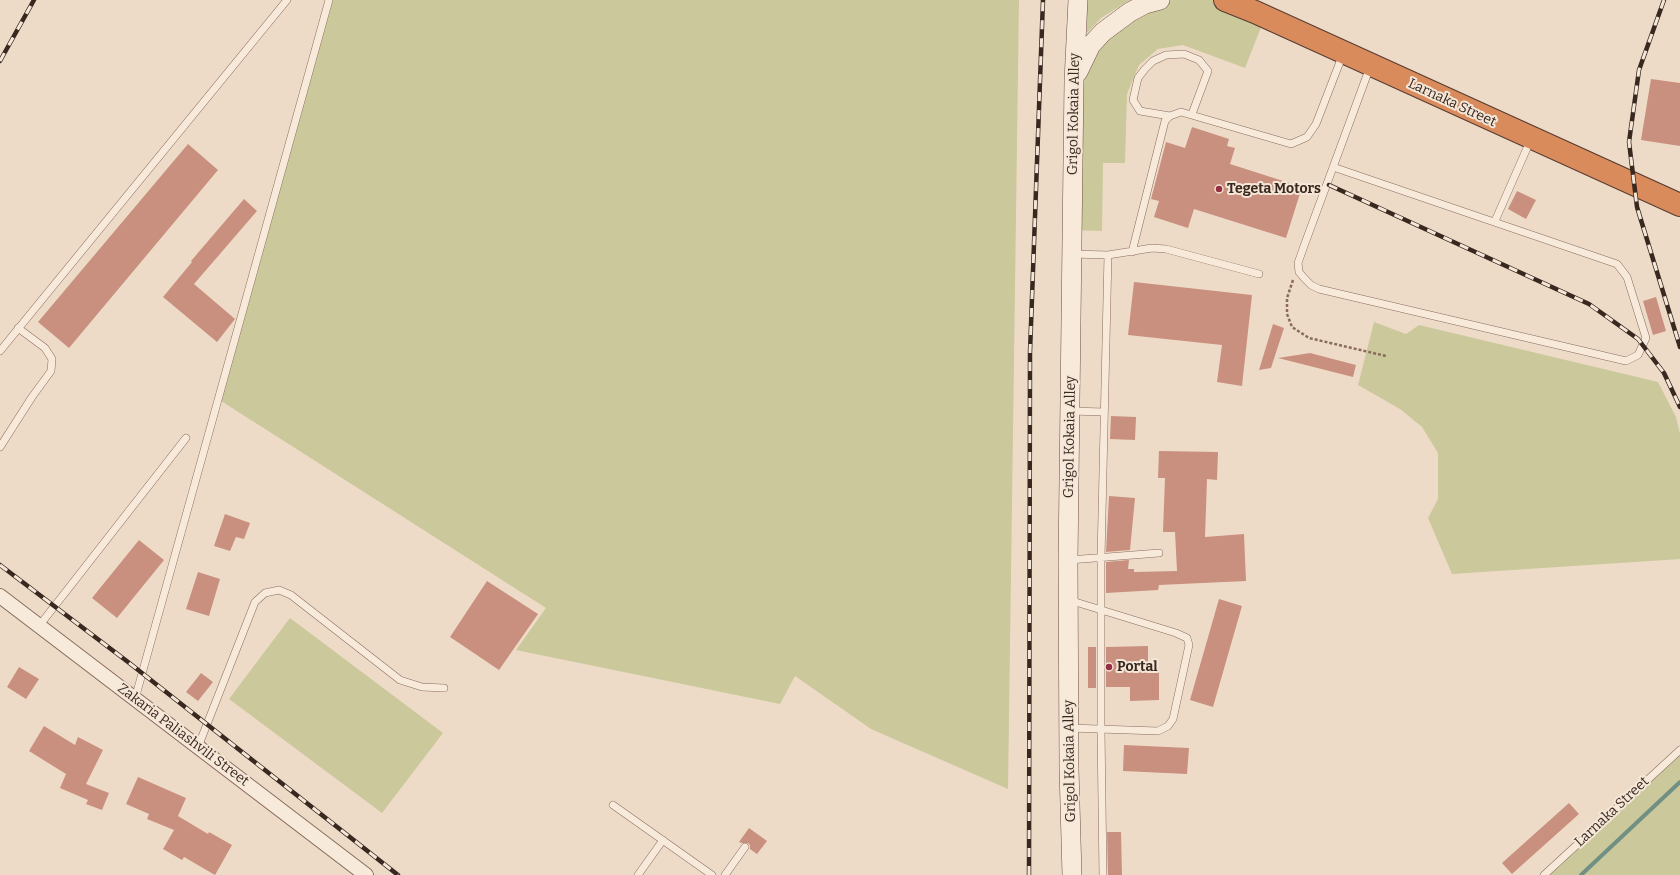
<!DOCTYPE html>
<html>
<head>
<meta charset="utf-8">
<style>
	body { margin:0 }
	canvas { display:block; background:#eddbc7 }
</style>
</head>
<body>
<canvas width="1680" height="875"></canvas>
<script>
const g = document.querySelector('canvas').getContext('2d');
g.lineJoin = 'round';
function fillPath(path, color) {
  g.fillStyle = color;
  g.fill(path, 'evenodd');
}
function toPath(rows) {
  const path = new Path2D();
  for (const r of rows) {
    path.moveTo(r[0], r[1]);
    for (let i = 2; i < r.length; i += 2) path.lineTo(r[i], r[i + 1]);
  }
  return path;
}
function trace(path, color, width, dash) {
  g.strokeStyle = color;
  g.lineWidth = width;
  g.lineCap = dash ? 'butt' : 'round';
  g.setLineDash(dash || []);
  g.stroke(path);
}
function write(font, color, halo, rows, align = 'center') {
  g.font = font + ' Bitter,serif';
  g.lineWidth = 4;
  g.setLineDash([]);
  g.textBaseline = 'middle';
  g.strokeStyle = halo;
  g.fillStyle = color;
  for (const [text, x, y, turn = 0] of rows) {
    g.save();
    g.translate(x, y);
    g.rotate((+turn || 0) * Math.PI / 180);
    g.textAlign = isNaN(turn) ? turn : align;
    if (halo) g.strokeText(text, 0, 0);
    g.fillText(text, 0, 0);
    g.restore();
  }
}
fillPath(toPath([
	[329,0,1019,0,1008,789,871,729,795,676,780,704,516,650,546,608,218,399],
	[1087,0,1130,0,1101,18,1087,33],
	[1160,0,1225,0,1265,17,1245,68,1183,45,1158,49,1139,65,1127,94,1125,163,1103,163,1102,231,1072,230,1074,81,1091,45],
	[1374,322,1406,334,1419,325,1658,382,1676,417,1680,434,1680,559,1452,574,1428,518,1438,499,1438,453,1422,427,1400,409,1358,385],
	[290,618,443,733,382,813,229,699],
	[1680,750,1680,875,1544,875]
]), '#cbc89b');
trace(toPath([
	[1581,875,1680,782]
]), '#6f9082', 4);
fillPath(toPath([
	[1651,79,1680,83,1680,146,1641,140],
	[1192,127,1229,139,1227,146,1235,148,1230,164,1302,187,1286,238,1194,209,1188,228,1154,217,1159,201,1151,199,1166,142,1185,148],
	[188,144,218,170,69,348,38,322],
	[1517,191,1536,200,1526,219,1508,209],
	[244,199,257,211,194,284,235,319,217,342,163,297,192,262,191,261],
	[1134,282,1252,295,1242,386,1217,382,1222,345,1128,335],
	[1656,297,1666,331,1653,335,1643,301],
	[1273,324,1284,328,1271,368,1259,370],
	[1310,353,1356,365,1353,377,1278,358],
	[1111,416,1136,417,1135,440,1110,439],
	[1159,451,1218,452,1217,480,1207,479,1205,537,1244,534,1246,581,1159,585,1158,590,1106,593,1106,562,1129,560,1128,569,1134,569,1134,572,1177,571,1175,532,1163,532,1165,478,1158,478],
	[1109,496,1135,498,1130,550,1106,552],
	[225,514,250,523,244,539,236,537,230,551,214,546],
	[139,540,164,560,117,618,92,598],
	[198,572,220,579,209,616,186,609],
	[487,581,538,614,499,670,450,637],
	[1219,599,1242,606,1213,707,1190,700],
	[1148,646,1148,668,1159,668,1159,700,1130,701,1130,687,1106,687,1106,647],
	[1088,647,1096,647,1096,688,1088,688],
	[19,667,39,679,26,699,7,687],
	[201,673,213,682,198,701,186,692],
	[44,726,75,745,78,737,103,750,86,784,109,793,102,810,86,804,88,800,60,788,66,774,29,751],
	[1124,745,1189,748,1187,774,1123,771],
	[138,777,186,798,178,816,208,834,209,832,232,845,215,875,184,857,182,860,163,849,174,830,147,819,149,814,126,804],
	[1569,803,1579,814,1512,874,1502,863],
	[749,828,767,841,757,854,750,849,750,845,748,843,742,843,739,842],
	[1107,832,1121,832,1122,875,1108,875]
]), '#ca907f');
const lane = toPath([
	[1170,116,1140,111,1133,100,1138,78,1145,69,1153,61,1166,55,1184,54,1199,60,1208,71,1192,114],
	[1333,167,1617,264,1627,277,1646,338,1638,355,1626,361,1319,289,1311,285,1305,279,1299,272,1298,263,1304,246,1370,67],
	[1495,221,1531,139],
	[1132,252,1165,121,1170,116,1181,112,1291,144,1307,137,1316,124,1343,54],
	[1072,254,1108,255,1152,248,1166,249,1259,274],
	[0,351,287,0],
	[1070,411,1104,412],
	[0,447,32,397,51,371,52,359,45,348,18,328],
	[1069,560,1159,553],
	[1069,600,1176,633,1187,638,1189,645,1173,719,1168,726,1158,731,1069,728],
	[39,626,186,438],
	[135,699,329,0],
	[198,747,255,602,265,593,279,590,291,595,400,680,422,687,444,688],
	[613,805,712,875],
	[638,875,663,840],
	[725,875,745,847],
	[1103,875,1101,730,1101,558,1108,255],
	[1544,875,1680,750]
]);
const street = toPath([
	[0,596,366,875]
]);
const secondary = toPath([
	[1078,72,1091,45,1103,32,1130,12,1145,4,1160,0],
	[1072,875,1069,769,1068,560,1074,81,1078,0]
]);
const highway = toPath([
	[1225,0,1255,12,1680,205]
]);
trace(lane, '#896c5d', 8);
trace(street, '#896c5d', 16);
trace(secondary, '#6b4e40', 20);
trace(highway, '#573c31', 24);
trace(toPath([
	[1293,280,1287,298,1287,314,1292,327,1309,338,1386,356]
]), '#896c5d', 2.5, [3, 2]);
trace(lane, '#f8eadb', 7);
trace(street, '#f8eadb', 14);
trace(secondary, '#f8eadb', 19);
trace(highway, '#d98b5c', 22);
const rail = toPath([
	[1664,0,1639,70,1629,142,1637,207,1680,347],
	[0,61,34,0],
	[1329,185,1589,304,1638,339,1664,373,1680,407],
	[0,565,128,662,398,875],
	[1029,875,1030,352,1043,0]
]);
trace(rail, '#392820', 4.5);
trace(rail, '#f5e7d7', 3, [9]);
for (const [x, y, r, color] of [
	[1219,189,4,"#962f42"],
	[1109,667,4,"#962f42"]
]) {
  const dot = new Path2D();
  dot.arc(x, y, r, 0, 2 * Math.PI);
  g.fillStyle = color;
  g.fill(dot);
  trace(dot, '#f5e7d7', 1.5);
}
write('14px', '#392820', '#f5e7d7', [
	["Larnaka Street",1452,103,25],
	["Grigol Kokaia Alley",1074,114,-89],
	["Grigol Kokaia Alley",1070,437,-89],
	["Zakaria Paliashvili Street",183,735,37],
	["Grigol Kokaia Alley",1070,761,-91],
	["Larnaka Street",1612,812,-43]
]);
write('bold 14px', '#392820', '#f5e7d7', [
	["Tegeta Motors",1227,189],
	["Portal",1117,667]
], 'left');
</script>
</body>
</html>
